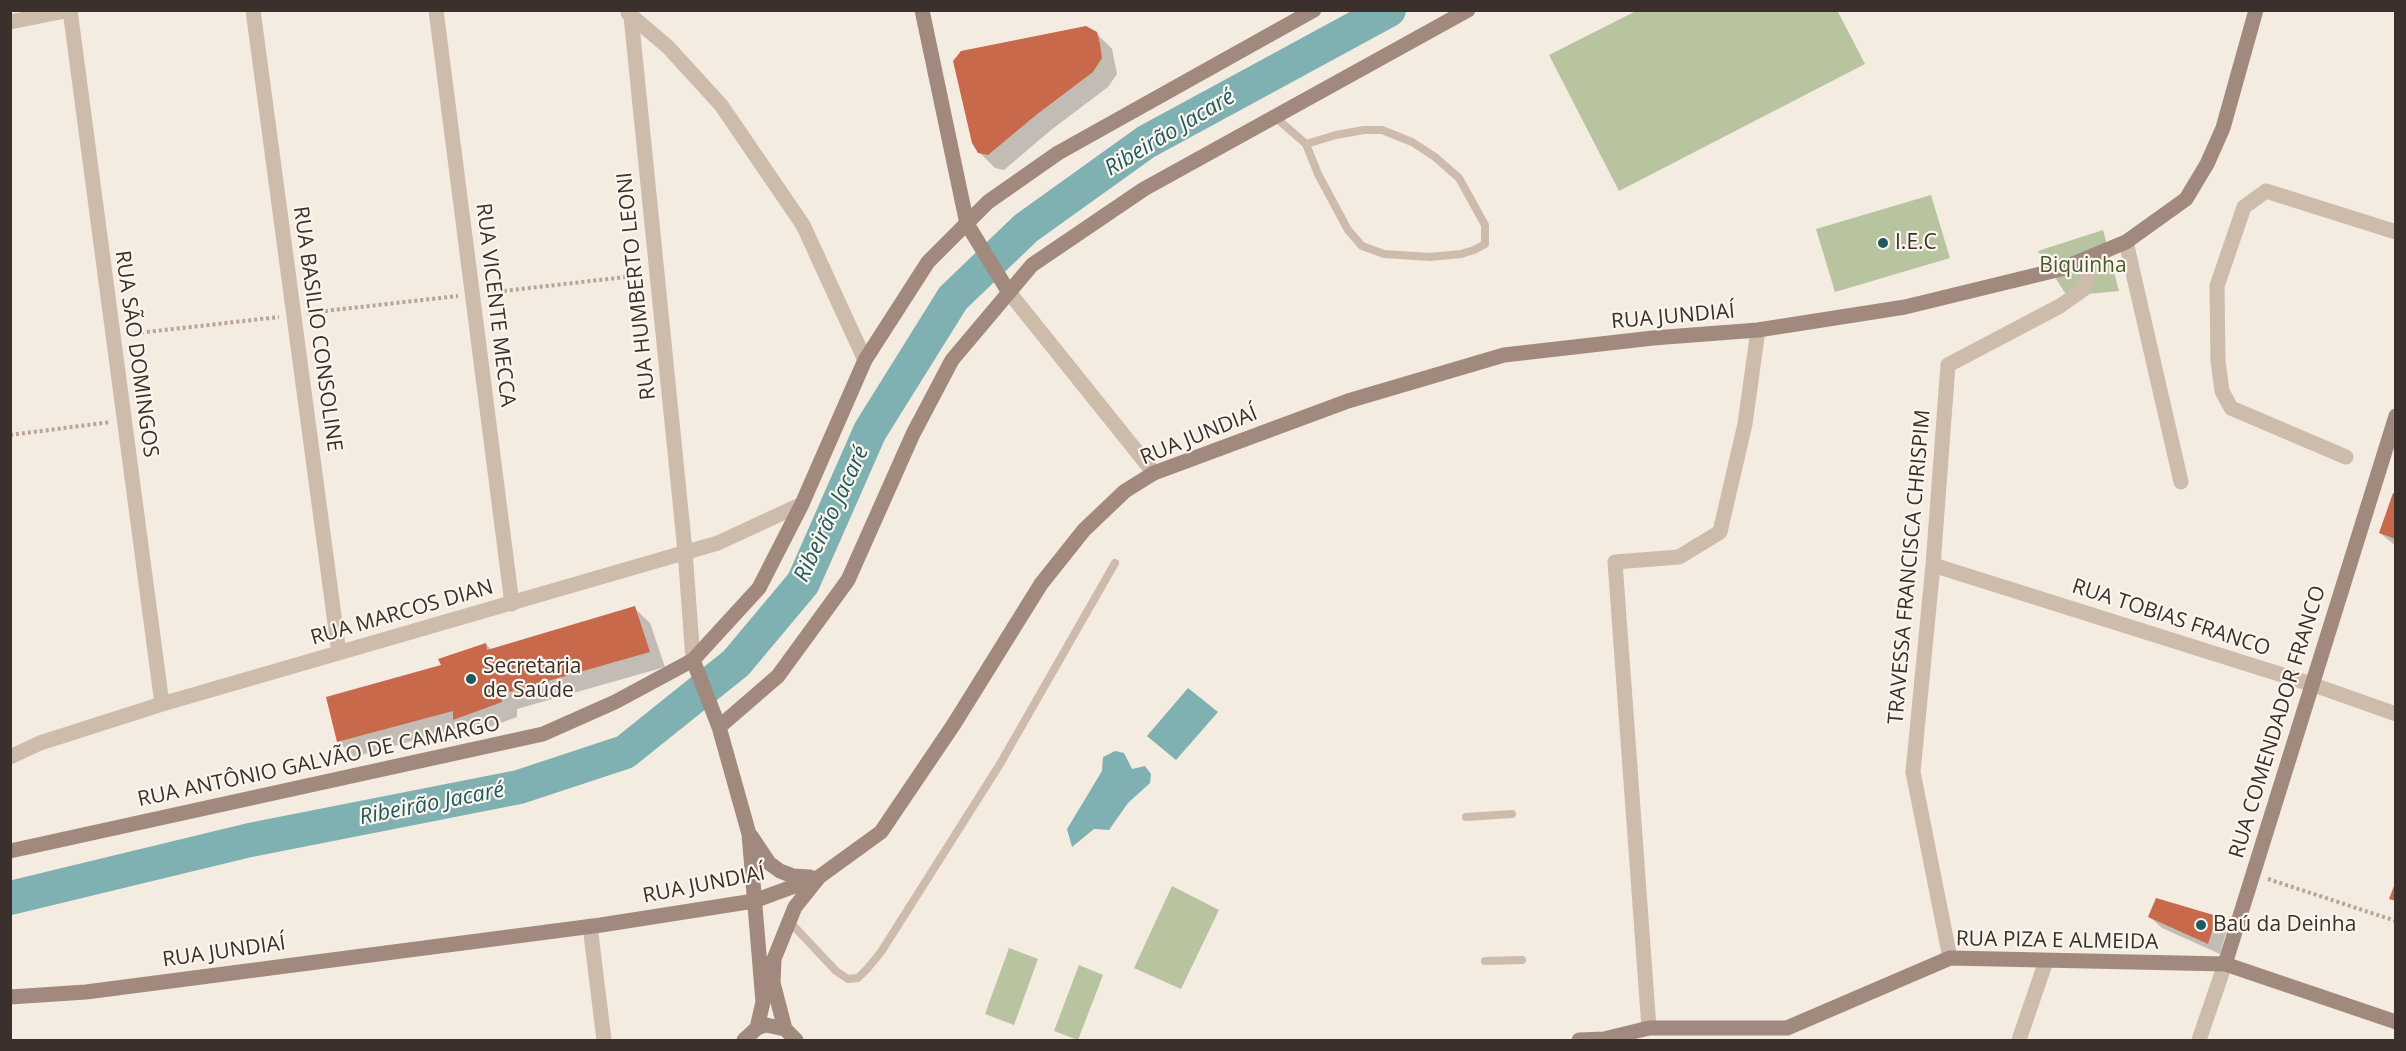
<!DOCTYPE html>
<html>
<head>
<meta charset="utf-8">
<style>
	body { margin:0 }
	#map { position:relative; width:2406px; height:1051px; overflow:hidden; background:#f4ebe1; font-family:"Open Sans",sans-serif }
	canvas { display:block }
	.frame { position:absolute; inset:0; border:12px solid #3b302b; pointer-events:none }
</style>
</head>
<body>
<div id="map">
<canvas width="2406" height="1051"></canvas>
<div class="frame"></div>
</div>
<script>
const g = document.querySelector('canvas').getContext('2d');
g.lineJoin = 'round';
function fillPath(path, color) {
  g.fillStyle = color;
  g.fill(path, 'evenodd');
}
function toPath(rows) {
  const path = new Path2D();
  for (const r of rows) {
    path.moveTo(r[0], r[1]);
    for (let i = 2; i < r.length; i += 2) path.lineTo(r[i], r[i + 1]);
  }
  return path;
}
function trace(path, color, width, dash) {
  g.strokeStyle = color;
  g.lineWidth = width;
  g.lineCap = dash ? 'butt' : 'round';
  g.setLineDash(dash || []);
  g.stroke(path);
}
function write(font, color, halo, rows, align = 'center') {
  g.font = font + ' "Open Sans",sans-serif';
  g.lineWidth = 4.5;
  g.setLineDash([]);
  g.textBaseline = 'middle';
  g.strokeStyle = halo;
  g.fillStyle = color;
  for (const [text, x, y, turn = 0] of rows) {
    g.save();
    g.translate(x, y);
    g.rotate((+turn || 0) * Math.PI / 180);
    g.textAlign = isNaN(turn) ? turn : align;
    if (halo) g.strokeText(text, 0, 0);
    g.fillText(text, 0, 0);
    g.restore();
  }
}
fillPath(toPath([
	[1837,10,1865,64,1619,191,1549,55,1636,11],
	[1931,195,1950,258,1835,292,1816,229],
	[2103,230,2119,291,2067,296,2038,251],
	[1172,886,1219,910,1181,989,1134,968],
	[1009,948,1038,959,1014,1025,985,1014],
	[1079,965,1103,975,1078,1040,1054,1031]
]), '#b8c4a0');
fillPath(toPath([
	[1188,688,1218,712,1176,760,1147,736],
	[1115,751,1124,753,1132,769,1145,766,1151,774,1150,783,1128,803,1109,830,1094,829,1072,847,1067,829,1102,771,1103,757]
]), '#7fb0b2');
fillPath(toPath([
	[1096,33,1112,49,1117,74,1108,87,1051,130,1004,170,995,168,979,152],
	[2396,496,2396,546,2380,533],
	[634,608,650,623,665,667,517,709,517,717,470,734,463,727,354,757,339,742,328,698,443,666,486,644,492,650],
	[2150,917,2216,918,2227,929,2220,954,2162,928]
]), '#0003');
trace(toPath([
	[10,898,250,840,519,787,625,752,736,663,803,583,870,431,953,298,1026,228,1146,142,1389,10]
]), '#7fb0b2', 34);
fillPath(toPath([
	[1086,26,1097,32,1100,44,1102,58,1093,72,1036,115,988,155,978,153,972,143,953,61,961,51],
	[2393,493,2396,494,2396,539,2379,533],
	[635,606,650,652,502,694,502,702,453,720,453,711,337,742,326,697,441,665,438,659,486,643,487,650],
	[2396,881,2396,901,2389,899],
	[2156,898,2217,916,2208,944,2148,917]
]), '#c8694b');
trace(toPath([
	[486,293,643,275],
	[307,313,458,296],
	[129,334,279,317],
	[10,435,111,422],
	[2268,879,2396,921]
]), '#b9a596', 4, [3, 3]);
trace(toPath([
	[1275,117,1306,144,1318,174,1348,230,1362,246,1384,254,1430,257,1461,254,1474,250,1485,244,1485,225,1459,178,1435,157,1412,142,1382,130,1364,130,1336,135,1306,144],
	[1466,817,1512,814],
	[788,920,836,971,848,979,858,978,867,969,881,952,1000,764,1115,563],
	[1485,961,1522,960]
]), '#cdbbac', 8);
trace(toPath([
	[253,10,339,653],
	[436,10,512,604],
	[628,13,668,47,721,105,803,225,865,360],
	[631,16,685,551,693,660],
	[10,22,70,10,162,704],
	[2126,242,2181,482],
	[1008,291,1154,473],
	[2346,457,2231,408,2222,391,2218,361,2217,286,2244,207,2266,191,2396,232],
	[1933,565,2311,684,2396,714],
	[10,757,40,743,162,704,718,543,802,504],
	[590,926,604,1040],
	[1950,958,1913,772,1933,565,1948,365,2060,306,2084,289,2092,256],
	[1649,1028,1615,562,1679,557,1720,532,1745,424,1758,330],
	[2019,1040,2046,961],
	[2199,1040,2225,964]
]), '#cdbbac', 15);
trace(toPath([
	[922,10,967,224,1008,291],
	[693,660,719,727,749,834,763,1002,757,1028],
	[719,727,778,676,848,580,913,434,952,360,1032,265,1144,189,1468,10],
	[751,836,769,863,780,871,793,876,810,877],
	[10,851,543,734,615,702,693,660,759,588,802,504,865,360,928,262,988,202,1058,153,1314,10],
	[2225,964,2396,416],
	[10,997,86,992,601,925,754,901,819,877,881,832,954,724,1041,584,1084,530,1125,491,1154,473,1348,401,1504,355,1653,338,1758,330,1905,307,2061,269,2126,242,2186,199,2207,164,2223,128,2256,10],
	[785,1029,773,983,774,959,795,907,819,877],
	[744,1040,757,1028,766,1025,785,1029,796,1040],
	[1579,1040,1604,1039,1649,1028,1787,1028,1950,958,2225,964,2396,1022]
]), '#a18a7d', 15);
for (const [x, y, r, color] of [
	[1883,243,6,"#1f5a5e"],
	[471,679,6,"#1f5a5e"],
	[2201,925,6,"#1f5a5e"]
]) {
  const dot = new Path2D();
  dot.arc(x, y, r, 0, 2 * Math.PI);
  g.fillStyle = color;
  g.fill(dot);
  trace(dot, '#fbf5ee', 2);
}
write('21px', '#3b302b', '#fbf5ee', [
	["I.E.C",1895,243],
	["Secretaria",483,667],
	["de Saúde",483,691],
	["Baú da Deinha",2213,925]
], 'left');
write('21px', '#4a5a2e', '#fbf5ee', [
	["Biquinha",2083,266]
]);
write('21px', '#3b302b', '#fbf5ee', [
	["RUA HUMBERTO LEONI",637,286,-96],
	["RUA VICENTE MECCA",495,305,83],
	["RUA JUNDIAÍ",1673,317,-5],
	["RUA BASILIO CONSOLINE",317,329,82],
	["RUA SÃO DOMINGOS",136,354,82],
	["RUA JUNDIAÍ",1199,436,-22],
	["TRAVESSA FRANCISCA CHRISPIM",1910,567,-85],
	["RUA MARCOS DIAN",402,613,-16],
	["RUA TOBIAS FRANCO",2171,618,18],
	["RUA COMENDADOR FRANCO",2278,722,-73],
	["RUA ANTÔNIO GALVÃO DE CAMARGO",319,762,-12],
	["RUA JUNDIAÍ",704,885,-11],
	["RUA PIZA E ALMEIDA",2057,941,1],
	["RUA JUNDIAÍ",224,952,-8]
]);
write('italic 22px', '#1f5a5e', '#fbf5ee', [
	["Ribeirão Jacaré",1170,133,-31],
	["Ribeirão Jacaré",832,514,-65],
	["Ribeirão Jacaré",432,804,-11]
]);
</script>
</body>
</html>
